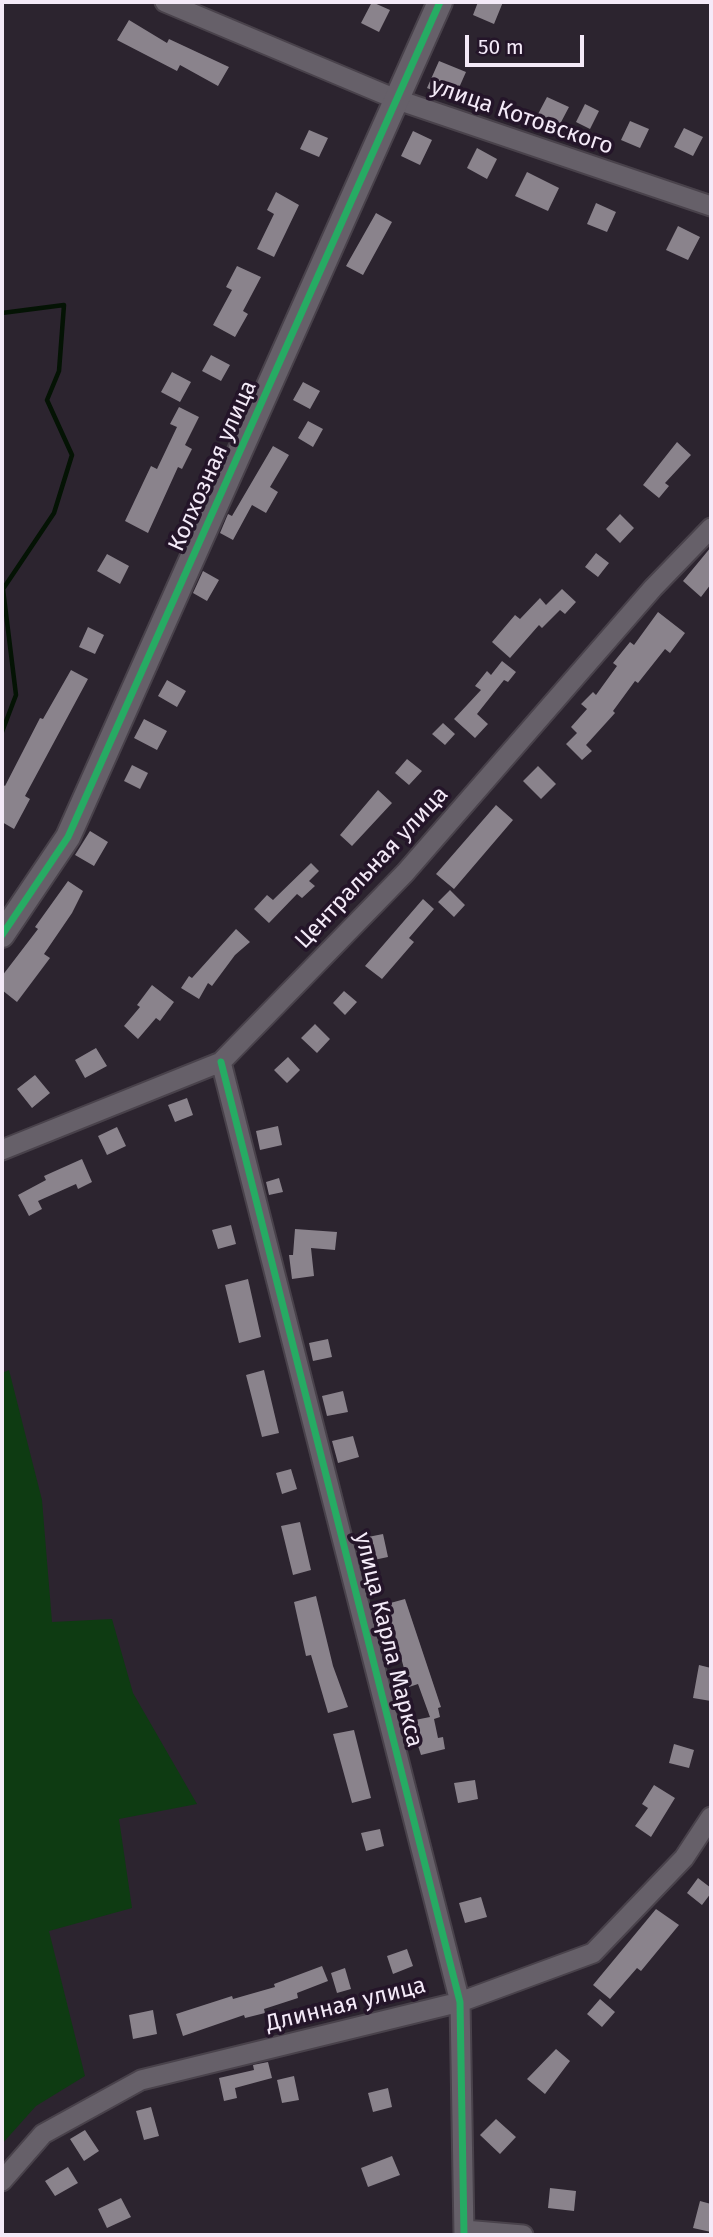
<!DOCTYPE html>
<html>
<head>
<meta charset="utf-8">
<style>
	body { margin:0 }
	#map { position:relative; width:713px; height:2237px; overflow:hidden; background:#2c242f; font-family:"Fira Sans",sans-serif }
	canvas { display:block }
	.frame { position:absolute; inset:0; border:4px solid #f4eaf8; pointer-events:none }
	.scale { position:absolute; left:465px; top:35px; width:119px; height:32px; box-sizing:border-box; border:4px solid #f4eaf8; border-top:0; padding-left:9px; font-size:21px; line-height:24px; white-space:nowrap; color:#f4eaf8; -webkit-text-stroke:5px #241529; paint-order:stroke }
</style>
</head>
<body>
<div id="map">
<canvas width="713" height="2237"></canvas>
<div class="frame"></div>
<div class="scale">50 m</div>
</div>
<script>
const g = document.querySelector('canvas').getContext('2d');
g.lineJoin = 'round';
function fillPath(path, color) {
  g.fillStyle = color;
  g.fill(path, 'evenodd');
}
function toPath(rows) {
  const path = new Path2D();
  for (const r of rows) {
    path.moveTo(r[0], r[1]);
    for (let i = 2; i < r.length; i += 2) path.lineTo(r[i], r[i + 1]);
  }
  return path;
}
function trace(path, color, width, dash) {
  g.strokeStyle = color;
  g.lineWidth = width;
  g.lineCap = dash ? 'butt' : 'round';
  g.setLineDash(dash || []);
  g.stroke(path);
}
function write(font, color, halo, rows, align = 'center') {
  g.font = font + ' "Fira Sans",sans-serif';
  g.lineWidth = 7;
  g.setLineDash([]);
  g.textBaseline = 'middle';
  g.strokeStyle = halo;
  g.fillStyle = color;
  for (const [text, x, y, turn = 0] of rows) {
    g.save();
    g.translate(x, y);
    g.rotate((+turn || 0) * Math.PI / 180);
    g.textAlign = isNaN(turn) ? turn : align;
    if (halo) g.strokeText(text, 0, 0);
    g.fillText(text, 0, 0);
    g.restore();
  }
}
fillPath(toPath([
	[9,1370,42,1500,52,1622,112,1619,133,1693,197,1804,119,1819,132,1908,49,1931,85,2076,36,2106,2,2144,2,1373]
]), '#0e3b12');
trace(toPath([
	[2,313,64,305,59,371,47,400,72,455,54,513,3,589,16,695,2,732]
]), '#041304', 4.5);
fillPath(toPath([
	[372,2,390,10,379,32,361,23],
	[478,2,503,2,494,24,473,15],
	[129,20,167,43,169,39,229,67,218,86,180,65,177,71,117,40],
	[439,61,466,72,454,99,427,88],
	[547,97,569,107,559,126,537,116],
	[585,104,599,111,590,129,576,122],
	[630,121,649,129,640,148,621,140],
	[684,128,703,137,693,156,674,147],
	[309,130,328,138,319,157,300,149],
	[413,131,432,140,420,165,401,156],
	[477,148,497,159,487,179,467,168],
	[527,172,559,188,548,211,515,196],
	[276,192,299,205,274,257,257,249,274,214,267,210],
	[596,203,616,212,607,232,587,224],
	[376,213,392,222,363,275,346,266],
	[678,226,700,237,688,260,666,250],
	[237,266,261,277,243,311,248,314,235,337,213,325,232,290,226,287],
	[211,355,230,365,221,381,202,371],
	[172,372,191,382,180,402,161,392],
	[303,382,320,391,310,409,293,400],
	[179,407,199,417,185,445,192,449,182,469,178,467,148,533,125,521,151,466,157,469,177,427,170,424],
	[308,421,323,429,313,447,298,438],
	[677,442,691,455,665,483,669,486,659,498,643,485],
	[273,446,289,455,270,487,278,492,266,513,252,505,233,540,220,533,228,514,232,516],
	[620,514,634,528,620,543,606,529],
	[711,547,711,584,701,597,683,581],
	[596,553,609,563,598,577,585,567],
	[107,554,129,566,120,584,97,571],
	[203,571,219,580,207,601,193,593],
	[562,589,576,602,565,614,560,610,542,628,539,625,510,658,492,642,515,615,520,619,540,598,546,605],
	[658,612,685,633,670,653,665,649,638,683,635,681,613,711,615,713,586,745,592,751,582,760,566,744,577,733,571,727,587,709,581,704,593,692,596,695,617,666,613,663,630,642,634,645],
	[88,627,104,635,95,654,79,647],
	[502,661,516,672,508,682,504,680,477,714,488,724,475,738,454,719,481,690,475,686,487,671,491,675],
	[71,670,88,679,25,796,30,799,14,829,2,822,2,784,5,786,40,718,43,719],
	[167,680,186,691,177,707,158,696],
	[144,719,167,731,157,750,134,738],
	[443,723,455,734,445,745,432,734],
	[407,759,422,771,409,785,395,773],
	[132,765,148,773,140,789,124,781],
	[538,766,556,784,541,799,523,781],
	[378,790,392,803,352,846,340,835],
	[496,805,513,820,454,889,436,874],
	[90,831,108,842,94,866,75,855],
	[311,863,319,871,309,881,315,886,302,898,297,894,269,923,254,909,267,895,273,900],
	[68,881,83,891,72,913,44,954,50,958,17,1002,2,990,2,976,38,929,35,927],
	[450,890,465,905,454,917,438,902],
	[423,899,434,909,409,938,414,942,382,979,365,966],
	[236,929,250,942,235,955,212,986,208,983,199,999,181,988,189,976,192,978],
	[152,985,174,1002,160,1021,156,1018,138,1039,124,1026,140,1007,137,1005],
	[344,991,357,1002,345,1015,333,1003],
	[315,1024,330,1039,317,1053,301,1038],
	[96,1048,107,1066,85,1078,75,1060],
	[288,1057,300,1070,287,1083,274,1070],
	[35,1075,50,1093,32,1108,17,1089],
	[187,1098,193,1115,175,1122,168,1105],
	[278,1126,282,1145,260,1150,256,1131],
	[117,1127,126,1146,107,1155,98,1136],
	[82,1159,92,1182,78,1189,76,1184,38,1201,42,1209,29,1216,18,1195,46,1180,44,1176],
	[279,1178,283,1192,269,1195,266,1182],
	[231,1225,236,1244,218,1249,212,1230],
	[295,1229,337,1232,335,1250,311,1248,314,1276,292,1279,289,1255,293,1255],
	[248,1279,261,1337,239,1343,225,1285],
	[328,1339,332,1357,313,1361,309,1343],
	[264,1370,279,1433,262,1437,246,1375],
	[343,1391,348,1412,327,1416,322,1396],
	[353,1436,359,1457,338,1463,332,1441],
	[291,1469,297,1489,282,1494,276,1473],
	[300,1522,311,1570,293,1575,281,1526],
	[383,1534,388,1557,369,1561,363,1538],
	[316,1596,333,1666,348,1707,328,1713,311,1655,306,1656,294,1602],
	[405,1599,441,1707,438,1708,440,1717,434,1719,438,1738,443,1737,445,1749,421,1755,410,1721,430,1717,418,1684,409,1687,392,1624,389,1625,383,1605],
	[699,1665,711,1668,711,1701,693,1698],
	[354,1730,371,1798,352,1803,333,1734],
	[674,1744,694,1750,689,1768,669,1763],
	[475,1780,478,1799,458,1803,454,1783],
	[654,1785,675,1798,651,1837,635,1826,648,1808,642,1804],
	[380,1829,384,1846,366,1851,361,1833],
	[698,1878,711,1888,711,1893,702,1905,687,1893],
	[481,1897,487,1917,465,1923,459,1903],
	[656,1909,679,1925,641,1971,637,1968,610,1999,593,1985],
	[407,1949,413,1966,393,1974,387,1956],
	[322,1966,328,1981,297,1993,298,1998,264,2009,265,2013,245,2018,244,2015,183,2036,176,2014,232,1996,233,1999,275,1987,274,1984],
	[345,1968,351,1989,337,1993,331,1973],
	[600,1999,615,2012,602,2027,587,2014],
	[153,2010,157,2034,133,2039,129,2015],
	[556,2049,570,2061,545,2094,527,2079],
	[268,2062,272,2078,235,2088,237,2098,224,2101,219,2078,254,2070,253,2065],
	[294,2076,299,2100,282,2103,277,2080],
	[388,2088,392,2107,373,2112,368,2093],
	[151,2107,159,2136,144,2140,136,2111],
	[496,2119,516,2137,500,2154,480,2135],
	[85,2130,99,2151,84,2161,70,2139],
	[392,2156,400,2175,368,2187,361,2168],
	[68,2167,78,2183,55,2196,45,2181],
	[550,2188,576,2191,574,2211,548,2208],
	[121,2198,131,2217,107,2228,98,2209],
	[700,2201,711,2204,711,2232,693,2228]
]), '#8a838c');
const minor = toPath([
	[165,2,398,100,711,206],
	[221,1062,460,2002,464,2235],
	[2,1150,221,1062,405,873,653,588,711,528],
	[2,2181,43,2134,141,2080,460,2002,593,1953,684,1858,711,1817],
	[464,2230,523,2235]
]);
const tertiary = toPath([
	[2,935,68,837,440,2]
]);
trace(minor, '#49424b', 23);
trace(tertiary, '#49424b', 28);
trace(minor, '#666069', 19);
trace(tertiary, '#666069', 24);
trace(toPath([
	[2,935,68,837,440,2],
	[221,1062,460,2002,464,2235]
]), '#26ab63', 7);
write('23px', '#f4eaf8', '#241529', [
	["улица Котовского",522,117,19],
	["Колхозная улица",213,466,-66],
	["Центральная улица",372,868,-47],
	["улица Карла Маркса",388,1640,76],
	["Длинная улица",346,2005,-14]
]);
</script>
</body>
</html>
